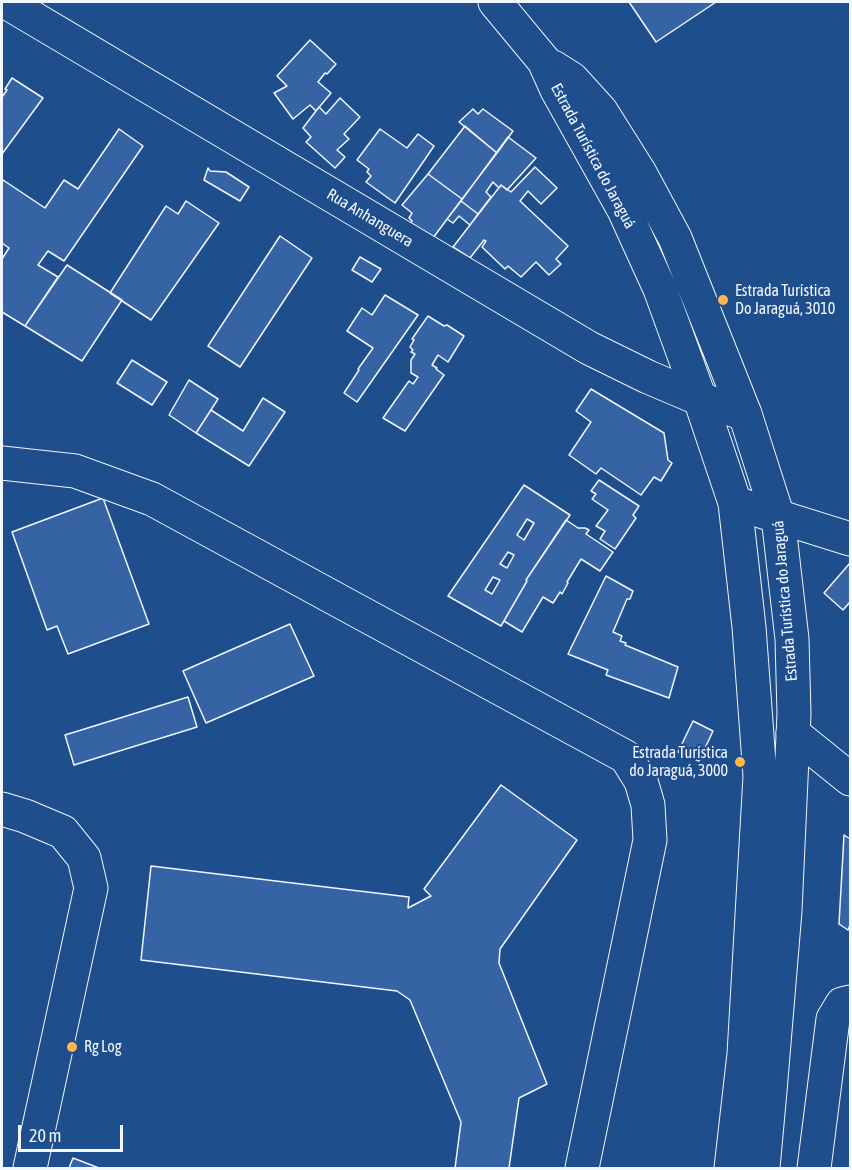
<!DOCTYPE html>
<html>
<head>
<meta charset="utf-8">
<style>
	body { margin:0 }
	#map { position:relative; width:852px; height:1170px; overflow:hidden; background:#1f4e8c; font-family:"Asap Condensed",sans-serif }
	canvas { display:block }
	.frame { position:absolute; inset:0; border:3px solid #f2f6ff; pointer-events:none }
	.scale { position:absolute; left:18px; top:1125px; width:105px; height:27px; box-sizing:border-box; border:3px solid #f2f6ff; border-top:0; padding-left:8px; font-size:18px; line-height:21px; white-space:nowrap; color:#f2f6ff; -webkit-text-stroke:4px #1f4e8c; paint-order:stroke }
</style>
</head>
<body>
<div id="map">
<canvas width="852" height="1170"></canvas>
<div class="frame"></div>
<div class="scale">20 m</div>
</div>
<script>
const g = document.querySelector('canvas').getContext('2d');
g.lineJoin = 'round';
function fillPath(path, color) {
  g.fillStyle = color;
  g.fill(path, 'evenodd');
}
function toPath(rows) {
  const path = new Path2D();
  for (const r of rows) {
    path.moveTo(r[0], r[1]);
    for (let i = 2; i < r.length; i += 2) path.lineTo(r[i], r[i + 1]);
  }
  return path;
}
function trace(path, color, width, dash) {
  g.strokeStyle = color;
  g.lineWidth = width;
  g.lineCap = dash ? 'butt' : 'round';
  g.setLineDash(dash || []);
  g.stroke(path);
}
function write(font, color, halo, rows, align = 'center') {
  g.font = font + ' "Asap Condensed",sans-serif';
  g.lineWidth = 4.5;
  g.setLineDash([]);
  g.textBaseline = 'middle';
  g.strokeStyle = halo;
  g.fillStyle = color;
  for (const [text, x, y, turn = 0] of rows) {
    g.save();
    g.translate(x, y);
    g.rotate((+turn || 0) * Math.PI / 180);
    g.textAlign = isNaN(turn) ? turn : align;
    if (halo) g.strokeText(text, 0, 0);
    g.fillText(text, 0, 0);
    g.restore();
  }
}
const building = toPath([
	[629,2,716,2,656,42,629,2],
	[310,40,336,64,327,74,325,73,318,82,331,93,316,111,310,105,293,119,274,93,287,86,277,76,310,40],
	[12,78,43,98,2,154,2,97,7,90,5,89,12,78],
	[340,98,360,117,344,134,349,139,337,150,345,157,335,168,306,142,311,137,303,128,319,107,326,114,340,98],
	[473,109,478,114,483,109,513,131,497,153,459,122,473,109],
	[465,126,497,153,462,199,428,174,465,126],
	[119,129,143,146,64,261,48,251,38,265,58,277,25,326,2,312,2,259,9,248,2,243,2,183,3,180,45,208,64,180,78,189,119,129],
	[380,129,407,148,418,134,434,146,395,203,366,182,371,176,367,172,369,169,357,160,380,129],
	[508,137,536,158,507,190,501,185,499,188,493,182,486,192,491,197,478,214,461,201,508,137],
	[535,167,557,188,541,204,528,191,520,201,568,246,556,259,561,264,549,275,536,262,521,277,508,266,505,269,482,247,486,241,484,240,470,258,453,247,501,185,511,192,535,167],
	[208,168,210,171,226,172,249,187,240,201,204,180,208,168],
	[428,174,462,199,433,238,411,223,412,221,409,218,412,213,402,205,428,174],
	[186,201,219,223,151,320,110,293,166,206,178,214,186,201],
	[461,201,478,214,470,225,459,216,453,223,447,219,461,201],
	[280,236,312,258,240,367,208,346,280,236],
	[360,257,381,269,372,282,352,270,360,257],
	[67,265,122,300,82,361,25,326,67,265],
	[385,295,418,315,357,402,344,393,359,370,358,369,373,348,347,331,362,308,372,315,385,295],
	[428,316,444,326,447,325,464,336,448,362,438,355,432,365,437,368,436,369,444,375,405,431,383,418,409,381,413,384,418,377,411,373,411,360,415,354,411,352,413,350,410,347,414,340,412,339,428,316],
	[132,360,167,382,152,405,117,383,132,360],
	[189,380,218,399,196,433,169,415,189,380],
	[591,389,664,433,668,460,672,463,661,481,654,477,641,495,601,468,596,474,569,455,591,422,576,411,591,389],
	[263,398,285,412,249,466,196,433,211,410,243,431,263,398],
	[599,480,639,506,633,515,636,518,615,549,600,539,605,531,596,526,608,510,592,499,596,494,591,491,599,480],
	[524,485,570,515,526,580,527,581,501,626,448,596,524,485],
	[527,519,534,523,524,540,517,535,527,519],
	[508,552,514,555,507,568,500,564,508,552],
	[493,577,500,580,492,594,485,590,493,577],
	[103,498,149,624,68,654,57,626,47,630,12,532,103,498],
	[566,520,578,528,585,528,589,530,586,534,613,552,600,571,581,559,567,582,568,583,562,594,560,592,553,603,543,597,522,632,504,621,527,581,526,580,566,520],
	[850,563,850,602,843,610,824,593,850,563],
	[606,576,633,591,630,599,627,599,613,632,622,636,620,641,626,643,625,645,678,667,669,698,606,675,608,670,568,654,606,576],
	[290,624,314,676,206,723,183,671,290,624],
	[188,697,197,727,74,765,65,735,188,697],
	[693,721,713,731,699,761,678,752,693,721],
	[501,785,577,840,500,949,499,963,547,1084,519,1098,509,1168,455,1168,461,1122,410,1000,397,991,141,960,151,866,409,897,408,908,431,896,424,889,501,785],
	[844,835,850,839,850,925,848,930,839,924,844,835],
	[73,1158,99,1168,69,1168,73,1158]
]);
fillPath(building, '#3563a3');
trace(building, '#f2f6ff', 1.5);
const minor = toPath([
	[6,2,589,348,648,377,700,399,745,414],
	[2,463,75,471,152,499,626,757,641,781,648,805,650,840,582,1168],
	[735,503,850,539],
	[793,733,850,779],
	[2,809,25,816,63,832,84,858,91,888,30,1168],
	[814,1168,833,1019,842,1004,850,1002]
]);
const major = toPath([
	[495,2,544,61,557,90,624,210,660,289,700,399,735,503,749,627,760,776,744,1054,731,1168],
	[553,67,572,79,601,111,640,173,675,238,745,414,778,517,792,639,794,714,785,911,770,1091,763,1168]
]);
trace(minor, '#f2f6ff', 35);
trace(major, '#f2f6ff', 35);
trace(minor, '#1f4e8c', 33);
trace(major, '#1f4e8c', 33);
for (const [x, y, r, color] of [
	[723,300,6,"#ffb74d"],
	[740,762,6,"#ffb74d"],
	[72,1047,6,"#ffb74d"]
]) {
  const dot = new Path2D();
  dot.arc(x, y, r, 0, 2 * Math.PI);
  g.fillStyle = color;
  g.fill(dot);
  trace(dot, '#1f4e8c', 2);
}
write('16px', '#f2f6ff', '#1f4e8c', [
	["Estrada Turística do Jaraguá",593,156,62],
	["Rua Anhanguera",370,218,31],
	["Estrada Turística do Jaraguá",785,601,-95]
]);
write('16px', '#f2f6ff', '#1f4e8c', [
	["Estrada Turística",735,291],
	["Do Jaraguá, 3010",735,309],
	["Estrada Turística",728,753,"right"],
	["do Jaraguá, 3000",728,771,"right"],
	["Rg Log",84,1047]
], 'left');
</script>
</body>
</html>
